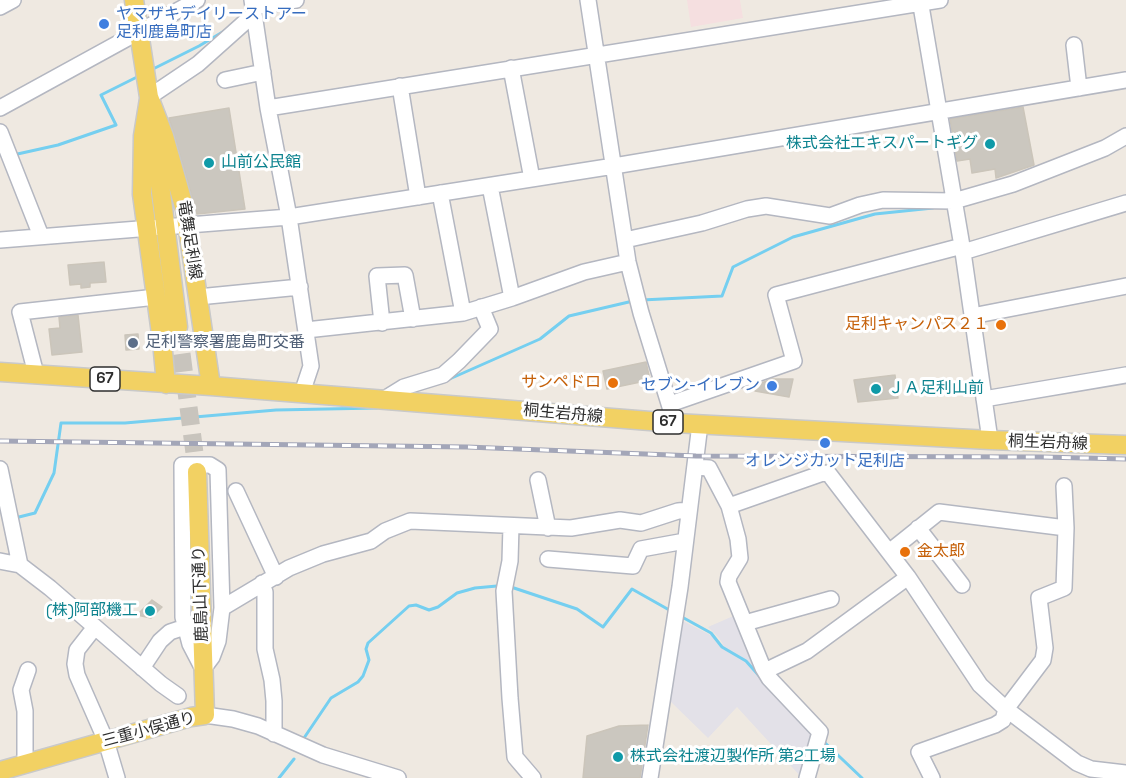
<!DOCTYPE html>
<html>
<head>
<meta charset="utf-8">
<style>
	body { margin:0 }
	canvas { display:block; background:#efe9e1 }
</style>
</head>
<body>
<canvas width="1126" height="778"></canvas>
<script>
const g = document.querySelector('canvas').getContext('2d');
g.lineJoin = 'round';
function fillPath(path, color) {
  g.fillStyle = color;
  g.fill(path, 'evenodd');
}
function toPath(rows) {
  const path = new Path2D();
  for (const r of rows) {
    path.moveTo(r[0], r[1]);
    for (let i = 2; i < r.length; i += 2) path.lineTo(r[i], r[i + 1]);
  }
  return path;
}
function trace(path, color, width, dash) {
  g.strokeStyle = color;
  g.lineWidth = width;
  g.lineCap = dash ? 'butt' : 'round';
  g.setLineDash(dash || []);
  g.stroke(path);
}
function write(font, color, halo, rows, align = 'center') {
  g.font = font + ' "Space Grotesk","Noto Sans JP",sans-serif';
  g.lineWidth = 6;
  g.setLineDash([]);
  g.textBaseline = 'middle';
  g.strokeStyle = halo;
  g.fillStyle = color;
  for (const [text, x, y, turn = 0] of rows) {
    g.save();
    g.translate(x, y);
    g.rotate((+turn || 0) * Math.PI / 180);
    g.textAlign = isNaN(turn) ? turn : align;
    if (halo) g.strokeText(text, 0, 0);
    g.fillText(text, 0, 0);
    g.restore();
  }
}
fillPath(toPath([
	[738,614,765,678,816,732,802,778,737,707,708,738,669,700,681,620,712,636,720,646,723,644,719,638,708,627]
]), '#e3e1e8');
fillPath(toPath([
	[687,0,740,0,743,18,691,27]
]), '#f5dfe0');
trace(toPath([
	[153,69,199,46,226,30],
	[13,155,58,145,116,125,101,95,139,76],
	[642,300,722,296,733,267,793,237,875,214,933,208],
	[445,381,540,339,569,316,633,301],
	[15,518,35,513,54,473,61,423,125,423,276,410,377,408],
	[511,587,577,609,603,627,632,589,671,611],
	[682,617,711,633,722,647,746,661,761,678],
	[304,738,331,698,358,682,363,676,369,660,366,649,368,643,409,606,416,605,429,610,438,607,457,593,475,588,497,586],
	[822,740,862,778],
	[279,778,294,759]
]), '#75cff0', 3);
const building = toPath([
	[1023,107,1034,165,996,178,995,169,972,173,970,159,957,161,950,119,1023,107],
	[229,108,245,209,197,214,169,118,229,108],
	[104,262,106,282,90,283,90,287,81,288,81,284,70,285,68,265,104,262],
	[78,315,82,352,52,355,49,329,60,328,59,317,78,315],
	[138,334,139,349,126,350,125,335,138,334],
	[646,362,650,380,607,389,603,371,646,362],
	[895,375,898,398,858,402,854,380,895,375],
	[772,379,793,379,789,397,755,391,756,385,772,379],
	[152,600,162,607,151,618,137,615,152,600],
	[648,725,640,778,583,778,587,736,619,726,648,725]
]);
fillPath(building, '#cbc7bf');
trace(building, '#cbc5ba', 1.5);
trace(toPath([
	[178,327,197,472]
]), '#c8c4bd', 18, [18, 9]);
const minor = toPath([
	[252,0,268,108,289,217,311,366,302,393],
	[588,0,628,262,641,313,675,423],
	[920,0,963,252,990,440],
	[0,7,13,0],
	[253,7,296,0],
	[1074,45,1079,88],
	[511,68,532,179],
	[225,80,263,72],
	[400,86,418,197],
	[149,97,198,64,254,14],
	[0,108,197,0],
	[268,108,940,0],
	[0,132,41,236],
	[490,186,512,298],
	[440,193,463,313],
	[0,240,289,217,614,166,1126,80],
	[625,240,702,223,747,209,766,206,830,216,860,205,883,200,954,201,1013,184,1105,148,1126,136],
	[963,252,1126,203],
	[198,297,300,287],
	[972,316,1126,286],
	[382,323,377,276,405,275,413,319],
	[306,330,463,313,512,298,584,272,628,262],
	[36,374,20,312,156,297],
	[984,399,1126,375],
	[383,400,404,387,443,375,459,361,490,329,481,307],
	[670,404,794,361,776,295,962,246],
	[182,465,210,465,218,470,222,608,218,641,212,657,203,669,190,644,183,617,182,465],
	[695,467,709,468,729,506,738,539,740,558,729,576,728,582,763,668,769,678,820,732,807,778],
	[0,469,20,565],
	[538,480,548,528],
	[236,491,276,577],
	[729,506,823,473,829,474,908,577,980,685,1006,709,1077,763,1091,769,1126,773],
	[511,526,510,561,504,591,510,698,515,757,533,778],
	[918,528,962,585],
	[889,552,939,512,1066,528],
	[548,559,633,566,641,549,685,541],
	[0,561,20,565,50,588,161,684,178,696],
	[262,583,265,592,265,649,272,680,274,701,274,734],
	[222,608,289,568,323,554,371,541,385,531,410,521,571,528,620,520,641,523,678,511,689,510],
	[745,623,831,599],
	[95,627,77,650,75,664,77,675,106,741,117,778],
	[142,668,160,641,170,632,185,627],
	[765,671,807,651,908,577],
	[205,715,233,719,258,726,323,755,398,778],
	[25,763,25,711,21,690,28,670],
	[650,778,680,587,700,424],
	[932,778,919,752,995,725,1003,720,1006,709,1043,660,1045,648,1039,598,1064,588,1066,528,1064,486]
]);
const major = toPath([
	[134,0,149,97,164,136,185,210,211,386],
	[149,99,143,136,142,194,162,341,166,384],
	[153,129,178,327],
	[0,372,211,386,675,423,990,440,1126,445],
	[0,771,191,717,205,715,197,472]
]);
trace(minor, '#b4b7c1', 18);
trace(major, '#c9c9c9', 21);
trace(minor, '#fff', 15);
trace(major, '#f2d163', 18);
const rail = toPath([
	[0,441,467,447,696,456,1041,457,1126,459]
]);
trace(rail, '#a3a6b8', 5);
trace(rail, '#fff', 3, [9]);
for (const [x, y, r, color] of [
	[104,24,6,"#3f7fe0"],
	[990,144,6,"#0f9aa8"],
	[209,163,6,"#0f9aa8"],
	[1001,325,6,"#e8710a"],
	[133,343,6,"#5c6f8a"],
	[613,383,6,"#e8710a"],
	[772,386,6,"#3f7fe0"],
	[876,389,6,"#0f9aa8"],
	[825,443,6,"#3f7fe0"],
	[905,552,6,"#e8710a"],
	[150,611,6,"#0f9aa8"],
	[618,757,6,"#0f9aa8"]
]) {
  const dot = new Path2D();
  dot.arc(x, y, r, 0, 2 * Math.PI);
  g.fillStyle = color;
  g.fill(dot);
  trace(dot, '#fff', 2);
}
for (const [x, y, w] of [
	[105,379,30],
	[668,422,30]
]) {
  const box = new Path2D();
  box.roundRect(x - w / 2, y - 12, w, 24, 4.5);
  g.fillStyle = '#fff';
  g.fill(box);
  trace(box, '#2e2e2e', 1.5);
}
write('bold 15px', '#2e2e2e', null, [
	["67",105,379],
	["67",668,422]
]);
write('16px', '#366cbe', '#fff', [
	["ヤマザキデイリーストアー",116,15],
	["足利鹿島町店",116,33],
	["セブン-イレブン",760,386,"right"],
	["オレンジカット足利店",825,462,"center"]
], 'left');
write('16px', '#0d838f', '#fff', [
	["株式会社エキスパートギグ",978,144,"right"],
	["山前公民館",221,163],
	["ＪＡ足利山前",888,389],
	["(株)阿部機工",138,611,"right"],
	["株式会社渡辺製作所 第2工場",630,757]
], 'left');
write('16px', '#2e2e2e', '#fff', [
	["竜舞足利線",189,240,81],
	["桐生岩舟線",563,414,5],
	["桐生岩舟線",1048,443,2],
	["鹿島山下通り",201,594,-92],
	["三重小俣通り",149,730,-15]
]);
write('16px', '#c56008', '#fff', [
	["足利キャンパス２１",989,325],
	["サンペドロ",601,383],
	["金太郎",917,552,"left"]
], 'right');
write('16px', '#4e5e75', '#fff', [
	["足利警察署鹿島町交番",145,343]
], 'left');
</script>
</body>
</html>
